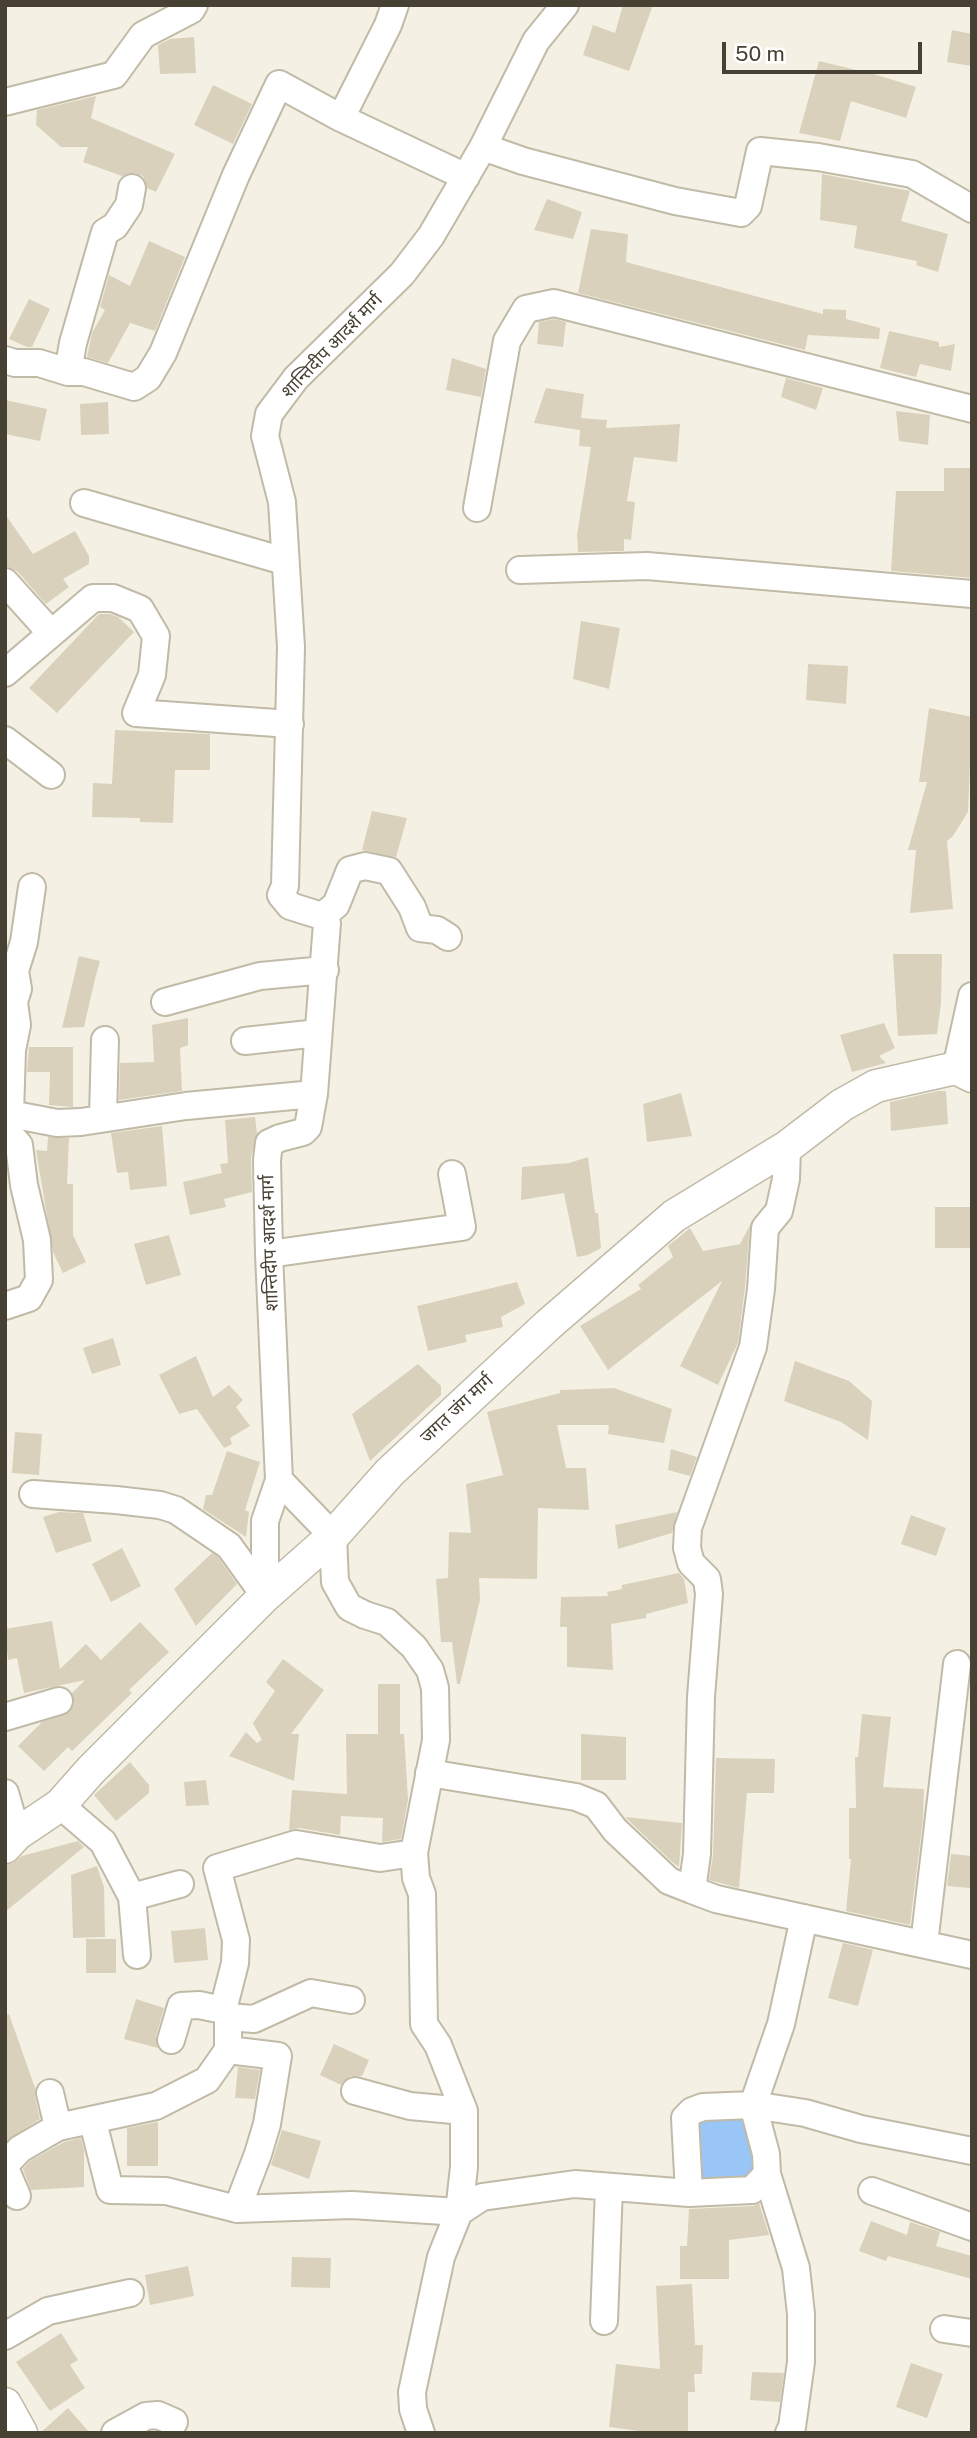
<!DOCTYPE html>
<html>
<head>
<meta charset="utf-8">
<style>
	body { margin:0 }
	#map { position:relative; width:977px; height:2438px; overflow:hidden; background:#f4f1e4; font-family:"Public Sans",sans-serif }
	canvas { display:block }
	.frame { position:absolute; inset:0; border:7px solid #464133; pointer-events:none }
	.scale { position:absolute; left:722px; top:42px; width:200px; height:32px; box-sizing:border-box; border:4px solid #464133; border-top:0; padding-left:9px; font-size:21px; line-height:24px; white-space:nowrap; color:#464133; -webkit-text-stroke:5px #fff; paint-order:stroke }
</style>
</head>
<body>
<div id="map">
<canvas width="977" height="2438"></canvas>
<div class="frame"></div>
<div class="scale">50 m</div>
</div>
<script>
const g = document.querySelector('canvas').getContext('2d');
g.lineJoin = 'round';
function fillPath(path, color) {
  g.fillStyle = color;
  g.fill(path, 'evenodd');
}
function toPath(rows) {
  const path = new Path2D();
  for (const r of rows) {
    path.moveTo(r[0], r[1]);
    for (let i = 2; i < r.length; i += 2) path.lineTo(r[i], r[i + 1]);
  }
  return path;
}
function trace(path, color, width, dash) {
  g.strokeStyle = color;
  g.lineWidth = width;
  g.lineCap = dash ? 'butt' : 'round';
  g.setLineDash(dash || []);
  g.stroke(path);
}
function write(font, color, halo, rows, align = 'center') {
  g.font = font + ' "Public Sans","Noto Sans Devanagari",sans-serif';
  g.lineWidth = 6;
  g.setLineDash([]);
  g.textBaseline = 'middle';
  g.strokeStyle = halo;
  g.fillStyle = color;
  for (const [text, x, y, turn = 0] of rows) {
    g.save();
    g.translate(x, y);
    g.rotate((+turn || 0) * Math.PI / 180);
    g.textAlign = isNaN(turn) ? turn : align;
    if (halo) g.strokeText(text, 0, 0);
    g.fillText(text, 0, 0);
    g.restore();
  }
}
fillPath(toPath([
	[742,2113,756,2168,753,2177,714,2182,696,2179,690,2123,705,2115]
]), '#9ac5f7');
fillPath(toPath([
	[623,5,653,5,629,71,583,55,593,25,615,33],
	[952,30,972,34,972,66,947,62],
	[194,37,196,73,160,74,158,45,170,39],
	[819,61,877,75,916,87,906,118,851,101,840,141,799,133],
	[213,85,252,104,233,144,194,125],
	[96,96,91,118,175,154,156,192,147,188,143,176,135,173,122,176,83,162,88,147,61,147,36,125,37,110],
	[822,174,910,191,901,221,948,234,938,272,916,265,917,261,854,248,857,226,820,220],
	[547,199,582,212,573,239,534,230],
	[591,229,628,234,626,262,823,314,823,309,846,310,846,319,880,328,879,339,808,335,805,350,578,293],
	[149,241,185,257,155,331,130,323,108,363,87,357,92,333,105,310,100,307,109,275,130,286],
	[29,299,50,309,32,347,27,347,9,339],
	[554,319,566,322,563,347,537,344,539,322],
	[889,331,939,342,939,347,955,344,951,371,920,364,916,377,880,368],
	[452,358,486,369,481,397,446,390],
	[786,378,823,388,816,410,781,397],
	[546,388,584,394,581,418,607,420,606,428,680,424,677,462,634,457,627,501,635,502,631,540,624,539,624,551,578,552,577,535,591,447,579,446,580,430,534,423],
	[5,400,47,409,40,441,5,434],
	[108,402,109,434,81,435,80,404],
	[896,411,930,415,928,445,899,441],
	[944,468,972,468,972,578,891,571,896,491,944,491],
	[5,514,33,554,75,531,89,556,89,564,63,579,69,587,46,604,17,571,5,567],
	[99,614,110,614,118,617,134,632,57,713,29,688],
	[581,621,620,628,609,689,573,679],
	[808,664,848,666,846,704,806,700],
	[929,708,972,717,968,812,953,836,947,841,953,909,910,913,916,850,908,850,927,782,919,782],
	[115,730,210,734,210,770,175,770,173,823,140,822,140,818,92,817,93,783,112,784],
	[372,811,407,818,396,857,362,850],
	[893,954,942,954,941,1003,937,1034,898,1036],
	[79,956,100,961,95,979,84,1027,62,1028],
	[188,1018,188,1045,180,1048,182,1091,119,1100,120,1063,154,1062,152,1025],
	[884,1023,895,1048,879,1056,886,1063,852,1072,840,1035],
	[29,1047,73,1047,73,1107,49,1105,50,1072,27,1072],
	[938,1091,946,1091,948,1124,891,1131,890,1102],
	[681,1093,692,1136,647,1142,643,1104],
	[255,1117,257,1133,251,1158,252,1192,224,1199,226,1207,190,1215,183,1182,222,1173,220,1164,228,1163,225,1120],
	[162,1126,167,1186,130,1190,128,1172,117,1173,111,1133],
	[48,1137,69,1138,67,1184,73,1184,73,1235,86,1262,63,1273,53,1252,36,1150,47,1151],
	[588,1157,595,1213,598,1213,601,1248,588,1255,577,1257,564,1193,521,1200,522,1167,569,1163],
	[935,1207,970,1207,970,1248,935,1248],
	[750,1225,745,1287,738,1343,718,1385,680,1366,722,1281,608,1370,580,1326,641,1289,638,1285,673,1257,668,1246,690,1228,703,1251,740,1244],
	[169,1235,181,1275,146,1285,134,1244],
	[517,1282,525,1304,501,1317,503,1327,465,1335,467,1342,428,1351,417,1306],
	[113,1338,121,1365,92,1374,83,1348],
	[196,1356,213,1397,229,1385,243,1400,236,1407,250,1426,230,1438,232,1444,224,1448,197,1409,179,1414,159,1375],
	[795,1361,849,1381,872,1401,868,1440,841,1422,784,1401],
	[418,1364,441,1386,441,1395,370,1461,352,1414],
	[614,1388,672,1409,664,1443,608,1434,609,1425,557,1425,566,1468,586,1468,589,1510,538,1508,537,1579,479,1578,480,1600,460,1684,457,1684,452,1642,441,1642,436,1579,448,1578,449,1532,471,1533,466,1484,503,1475,487,1412,560,1393,560,1390],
	[15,1432,42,1434,39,1475,12,1473],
	[671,1449,697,1457,690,1476,668,1470],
	[227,1451,260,1462,245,1510,249,1512,246,1537,203,1509,206,1495,212,1495],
	[59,1512,83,1513,92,1541,56,1553,43,1517],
	[677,1512,672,1533,618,1549,615,1525],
	[911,1515,946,1528,936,1556,901,1544],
	[122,1548,141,1586,111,1602,92,1564],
	[212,1553,218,1557,237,1584,196,1626,174,1589],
	[679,1573,684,1579,688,1603,646,1614,646,1618,611,1624,613,1670,567,1667,567,1627,560,1627,561,1597,608,1596,607,1592,622,1589,622,1585],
	[52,1621,60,1669,86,1644,101,1660,140,1622,169,1652,129,1690,132,1693,72,1751,68,1747,44,1771,18,1746,42,1722,70,1712,74,1704,72,1693,85,1680,24,1693,17,1658,8,1660,5,1629],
	[283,1659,324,1690,291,1734,299,1734,294,1781,229,1756,246,1732,257,1743,262,1740,253,1723,275,1691,266,1682],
	[378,1684,400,1684,400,1734,404,1734,408,1800,401,1839,382,1842,383,1818,341,1816,340,1835,299,1828,289,1830,292,1790,347,1794,346,1734,378,1734],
	[862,1714,891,1717,883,1787,924,1789,923,1819,910,1925,846,1911,851,1859,849,1859,849,1808,856,1808,855,1757,858,1757],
	[581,1734,626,1737,626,1780,581,1780],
	[716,1758,775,1759,774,1793,747,1793,739,1888,709,1880,713,1855],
	[130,1762,149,1785,149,1793,116,1821,94,1795],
	[206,1780,209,1805,186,1806,184,1782],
	[625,1817,682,1823,679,1867,671,1861],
	[78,1841,84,1847,5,1912,5,1865,11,1864,22,1856],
	[951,1854,972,1856,970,1888,947,1886],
	[97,1866,104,1887,105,1937,73,1938,71,1875],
	[205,1928,208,1960,174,1963,171,1931],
	[86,1939,116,1939,116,1973,86,1973],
	[843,1943,873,1950,858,2006,828,1998],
	[136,1999,164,2008,156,2036,158,2048,124,2039],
	[9,2014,35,2088,35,2097,40,2119,5,2142,5,2015],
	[334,2044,369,2060,362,2076,350,2076,341,2085,320,2075],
	[238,2067,260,2070,255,2099,235,2098],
	[158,2122,158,2166,127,2166,127,2128],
	[282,2130,321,2141,309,2179,271,2165],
	[81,2138,84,2150,84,2187,31,2190,23,2169,30,2161,64,2142],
	[759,2203,769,2235,729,2240,729,2279,680,2279,680,2246,687,2246,689,2209,753,2206],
	[871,2221,907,2235,910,2222,940,2232,936,2246,972,2256,972,2279,888,2256,886,2261,859,2251],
	[292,2257,331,2258,330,2288,291,2287],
	[188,2266,194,2296,150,2305,145,2275],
	[692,2284,695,2345,703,2345,702,2374,694,2374,695,2392,688,2392,688,2433,655,2433,609,2427,616,2364,660,2369,656,2286],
	[61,2333,78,2360,70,2365,85,2388,50,2411,16,2362],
	[911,2363,943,2374,927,2418,896,2407],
	[752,2372,784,2373,780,2402,750,2400],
	[68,2408,90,2433,40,2433]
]), '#d9d1bb');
const minor = toPath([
	[5,102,114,75,143,35,191,10,194,5],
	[341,118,388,25,395,5],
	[483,147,523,161,675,201,741,213,748,206,760,151,818,157,912,174,972,209],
	[5,360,15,363,39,363,68,372,73,343,105,232,115,226,129,205,132,188],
	[68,372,84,372,134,387,148,378,163,353,236,175,279,84,341,118,466,177],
	[84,503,284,561],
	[477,508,507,341,526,309,554,303,972,409],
	[520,570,647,566,972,594],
	[5,582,51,633],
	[5,673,93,598,113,598,140,609,156,636,152,675,136,713,290,724],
	[5,740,51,775],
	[322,916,336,905,350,870,365,866,389,871,412,907,420,928,437,930,448,937],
	[165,1002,260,976,325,970],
	[245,1041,318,1033],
	[956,1068,972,996],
	[10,1114,57,1123,81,1122,186,1106,314,1094],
	[103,1117,105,1040],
	[787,1147,786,1179,779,1211,765,1228,761,1289,753,1347,688,1528,687,1548,691,1563,707,1579,709,1594,701,1697,697,1854,692,1890,716,1899,972,1955],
	[269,1254,462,1227,452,1174],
	[5,1306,29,1298,39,1280,37,1240,24,1185,19,1145,10,1135,10,1114,12,1050,17,1025,14,1002,18,989,15,971,24,942,32,887],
	[279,1480,333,1536,335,1582,349,1607,365,1615,387,1622,414,1647,430,1670,435,1688,436,1740,414,1853],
	[33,1494,116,1500,160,1505,176,1510,229,1546,265,1596],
	[265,1596,265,1521,279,1480,269,1254,267,1160,269,1143,280,1138,303,1132,308,1127,314,1094,327,923,322,916,290,906,281,895,285,886,291,647,282,502,265,436,269,414,296,378,402,274,431,236,483,147,536,41,565,5],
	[5,1717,59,1701],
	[429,1773,576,1797,596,1805,615,1830,669,1881,692,1890],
	[5,1793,17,1834],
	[60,1805,103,1842,132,1897,137,1955],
	[132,1897,180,1884],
	[924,1944,957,1664],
	[228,2017,254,2019,311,1993,351,2000],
	[171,2040,181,2006,199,2005,223,2010],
	[228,2050,278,2056,267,2124,258,2154,237,2209],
	[355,2091,410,2106,464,2111],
	[93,2122,110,2190,166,2191,237,2209,352,2205,459,2212,482,2197,575,2184,689,2193,752,2190,767,2174,766,2154,753,2105,781,2024,804,1918],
	[58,2127,156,2106,207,2080,228,2050,228,2017,223,2010,235,1963,236,1940,217,1868,296,1844,380,1858,414,1853,416,1878,422,1894,424,2024,438,2045,464,2111,464,2167,459,2212,441,2257,412,2392,413,2409,421,2433],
	[5,2165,20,2149,58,2127,50,2093],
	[5,2168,17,2196],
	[767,2174,796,2268,801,2314,801,2362,792,2427,789,2433],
	[872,2191,972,2227],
	[689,2193,685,2118,692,2111,703,2107,753,2105,805,2113,861,2129,972,2151],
	[604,2321,609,2187],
	[944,2329,972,2333],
	[5,2336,48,2311,130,2293],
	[115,2433,146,2416,158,2415,174,2422]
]);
const tertiary = toPath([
	[5,1847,17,1834,60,1805,91,1770,265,1596,333,1536,390,1472,548,1325,674,1216,787,1147,842,1105,876,1086,956,1068,972,1076],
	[5,2404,21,2433]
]);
trace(minor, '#c0baa6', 30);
trace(tertiary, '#c0baa6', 35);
trace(minor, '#fff', 26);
trace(tertiary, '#fff', 32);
write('18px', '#464133', '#fff', [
	["शान्तिदीप आदर्श मार्ग",332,346,-46],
	["शान्तिदीप आदर्श मार्ग",270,1243,-92],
	["जगत जंग मार्ग",457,1409,-43]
]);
</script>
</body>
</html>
